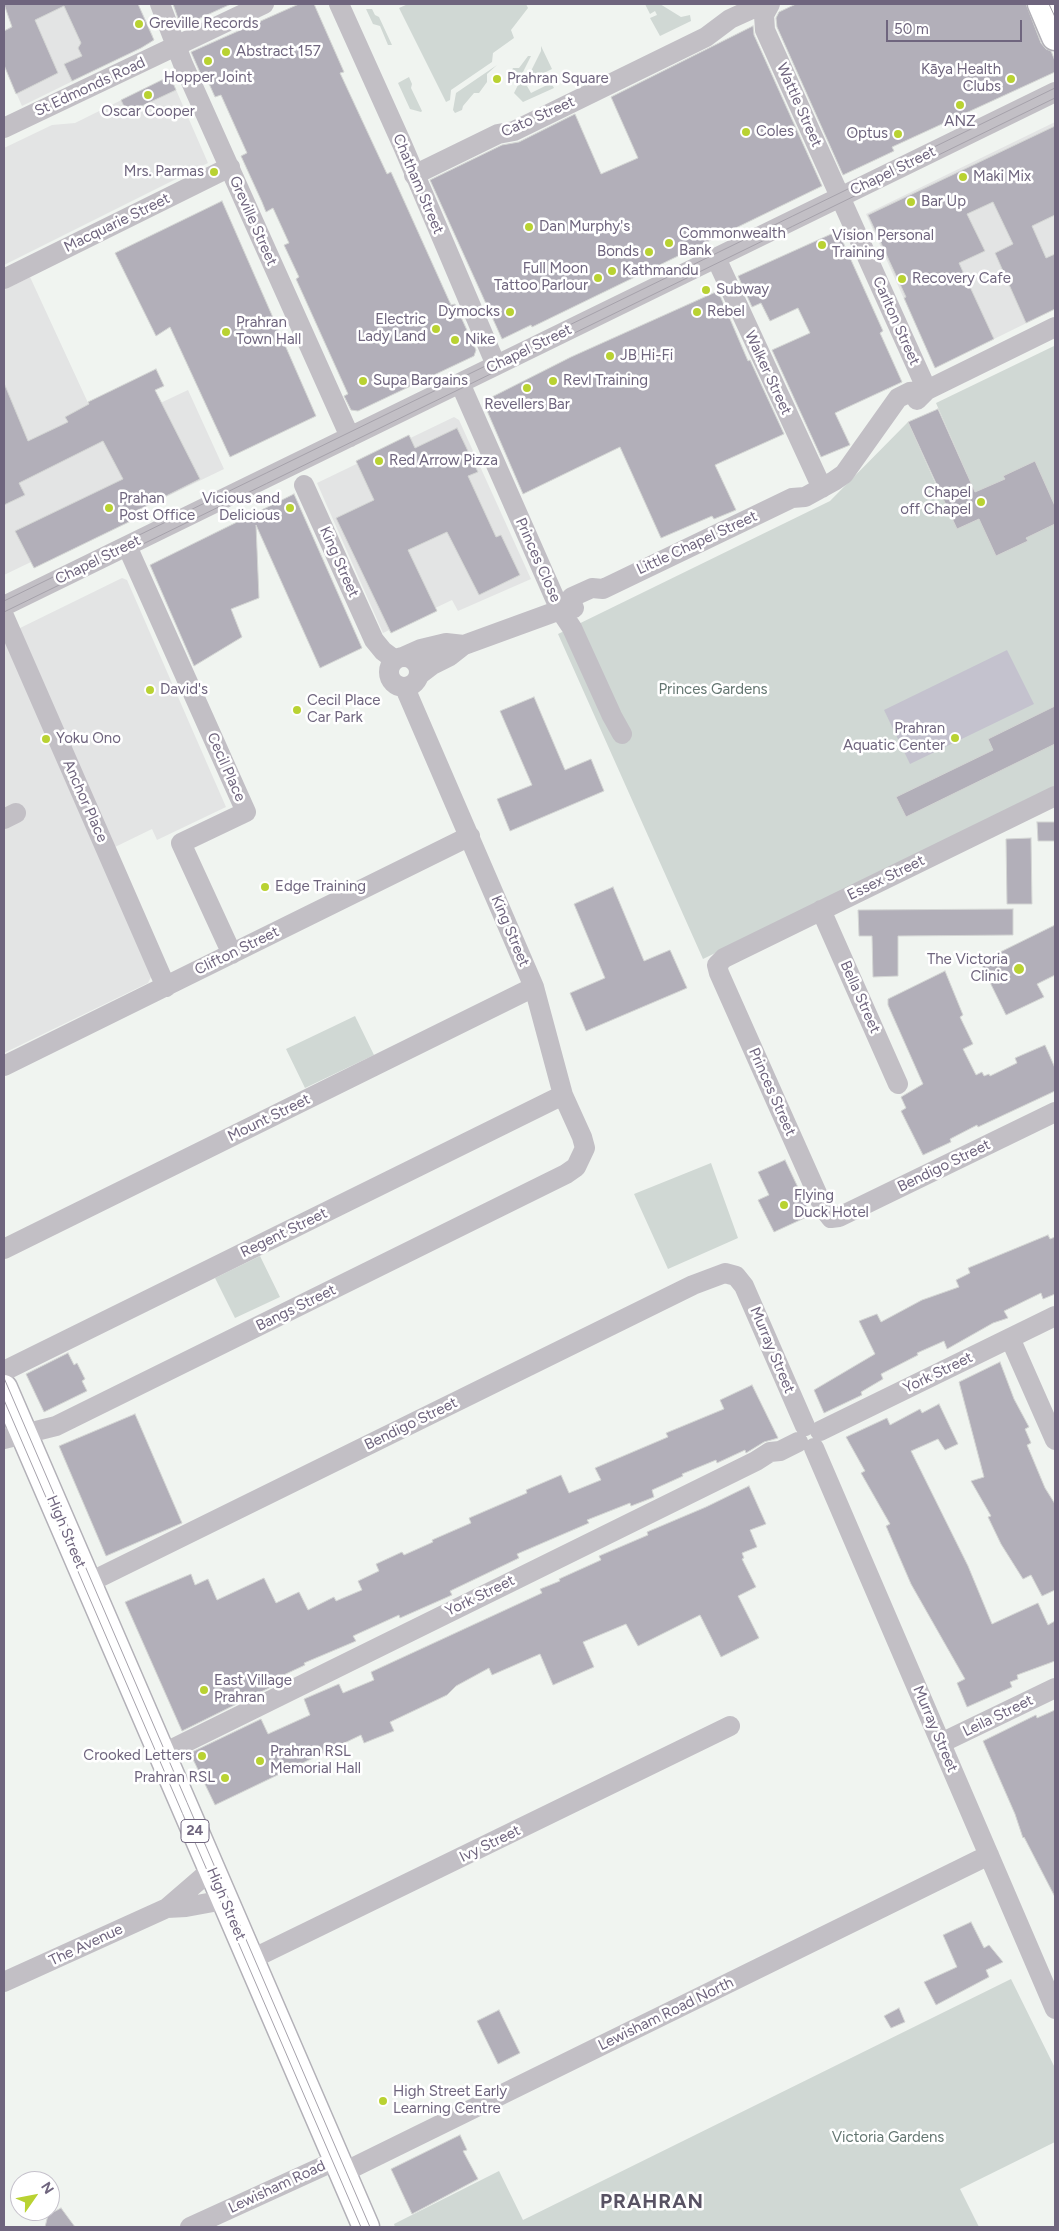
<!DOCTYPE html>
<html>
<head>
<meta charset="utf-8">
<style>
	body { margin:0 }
	#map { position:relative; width:1059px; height:2231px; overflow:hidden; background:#f0f4f0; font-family:Figtree,sans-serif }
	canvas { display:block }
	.frame { position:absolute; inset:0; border:5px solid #6f657e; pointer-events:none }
	.north { position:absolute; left:10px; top:2171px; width:50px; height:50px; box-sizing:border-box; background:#fff; border:1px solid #c5c1cb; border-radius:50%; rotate:57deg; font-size:14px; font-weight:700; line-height:20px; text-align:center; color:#6f657e }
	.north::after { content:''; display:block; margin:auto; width:18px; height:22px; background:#b9d232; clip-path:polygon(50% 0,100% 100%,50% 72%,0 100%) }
	.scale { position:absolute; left:886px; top:20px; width:136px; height:22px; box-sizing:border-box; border:2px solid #6f657e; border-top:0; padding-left:6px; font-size:15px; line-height:18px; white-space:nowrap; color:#6f657e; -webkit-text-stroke:4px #fff; paint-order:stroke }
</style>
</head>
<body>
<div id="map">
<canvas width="1059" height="2231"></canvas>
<div class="frame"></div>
<div class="north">N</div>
<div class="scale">50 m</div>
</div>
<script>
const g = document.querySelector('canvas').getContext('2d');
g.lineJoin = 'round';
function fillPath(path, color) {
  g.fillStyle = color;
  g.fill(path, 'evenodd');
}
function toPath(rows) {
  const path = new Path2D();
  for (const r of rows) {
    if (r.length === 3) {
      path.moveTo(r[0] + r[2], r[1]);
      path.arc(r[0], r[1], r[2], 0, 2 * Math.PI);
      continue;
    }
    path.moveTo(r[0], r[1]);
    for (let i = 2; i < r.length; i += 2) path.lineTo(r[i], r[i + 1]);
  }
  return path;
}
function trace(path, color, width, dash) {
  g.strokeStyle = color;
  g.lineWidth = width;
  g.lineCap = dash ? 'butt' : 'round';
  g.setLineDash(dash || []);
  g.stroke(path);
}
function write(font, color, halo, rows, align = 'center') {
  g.font = font + ' Figtree,sans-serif';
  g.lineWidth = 5;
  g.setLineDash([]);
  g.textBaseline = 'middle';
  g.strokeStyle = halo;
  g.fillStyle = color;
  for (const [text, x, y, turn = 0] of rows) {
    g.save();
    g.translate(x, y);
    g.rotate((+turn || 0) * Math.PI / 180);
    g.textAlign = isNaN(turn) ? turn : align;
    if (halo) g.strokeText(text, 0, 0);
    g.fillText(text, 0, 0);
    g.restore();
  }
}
fillPath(toPath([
	[4,4,138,4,153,36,150,43,22,106,4,65,4,31,12,26],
	[170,76,208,163,4,265,4,148,52,125,75,123],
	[1055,122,1055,309,935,368,866,214],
	[30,277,101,431,188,390,224,469,4,575,4,290],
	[454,417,459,420,531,579,458,611,452,600,383,633,317,483],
	[122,578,127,580,226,807,157,840,152,829,115,847,18,629],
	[4,636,152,975,148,983,4,1053]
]), '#e3e4e4');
fillPath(toPath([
	[408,4,526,4,528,8,511,30,514,38,493,53,492,62,451,90,450,100,446,102,399,8],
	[645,4,660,4,681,17,690,15,691,21,660,36,650,18,657,15,655,11,650,14],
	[366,9,372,9,375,15,379,17,392,45,388,45,380,26,373,24],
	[541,46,552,69,536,77,538,81,527,86,531,93,551,83,554,88,523,102,514,93,519,83,528,77,541,51],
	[528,56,531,56,523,72,513,78,510,84,510,74,513,68,519,68],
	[497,65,487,74,487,82,479,93,474,93,463,106,462,110,455,113,453,110,456,93],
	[409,77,412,84,411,88,422,111,421,112,410,109,398,83],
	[1054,346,1055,788,703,959,558,634,830,501,908,422,937,487,967,474,936,403],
	[355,1016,374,1055,305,1088,286,1049],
	[711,1163,738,1238,668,1269,634,1194],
	[260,1256,280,1297,235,1318,215,1278],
	[1011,1979,1055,2068,1055,2142,960,2189,979,2227,395,2227,394,2224,499,2171,523,2220]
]), '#d0d8d4');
fillPath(toPath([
	[1007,650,1034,704,910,764,884,710]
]), '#c4c2ce');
const building = toPath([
	[4,4,138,4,154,40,141,48,72,81,64,64,82,56,78,48,81,43,64,6,35,20,58,73,16,94,4,65,4,31,12,27,4,4],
	[173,4,231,4,185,25,180,24,173,4],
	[299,4,314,4,344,72,340,73,387,174,391,172,451,305,455,304,476,350,474,356,358,411,351,410,344,396,348,394,296,279,299,277,284,245,289,243,273,208,266,212,262,202,241,156,247,153,221,95,215,97,206,77,203,79,191,52,299,4],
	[796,4,1026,4,1041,43,1046,49,1051,51,1055,61,1055,72,892,147,894,151,843,175,777,27,776,18,779,12,796,4],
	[753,26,754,35,822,186,532,327,531,325,502,339,430,180,502,145,519,142,575,114,601,174,638,158,611,97,753,26],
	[170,76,176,90,127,113,121,100,170,76],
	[1055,126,1055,215,1032,226,1046,258,1055,254,1055,309,1026,323,995,253,1013,244,993,202,967,214,985,251,959,263,994,339,935,368,904,298,906,297,868,215,1055,126],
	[222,201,316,416,230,457,170,327,156,336,115,253,222,201],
	[838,231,883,331,880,333,902,382,835,413,850,445,821,457,772,350,810,333,798,308,770,321,761,303,752,307,738,276,838,231],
	[718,291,748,361,750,360,784,434,715,465,736,510,714,519,712,516,661,538,620,447,523,494,485,406,486,400,571,357,718,291],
	[156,369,164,386,155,390,200,479,134,512,137,518,34,568,15,531,123,479,103,441,19,483,25,495,4,505,4,383,28,441,68,422,65,417,89,404,88,402,156,369],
	[938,409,975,492,1005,479,1003,476,1035,461,1055,506,1055,524,1026,538,1028,541,996,556,979,519,957,529,908,422,938,409],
	[457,428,478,472,468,476,496,537,501,535,520,575,479,595,447,532,408,550,437,611,391,633,336,518,374,500,356,461,409,435,415,448,457,428],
	[294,494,362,648,320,668,256,525,259,598,231,609,242,637,194,666,150,565,294,494],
	[534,697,565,770,591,759,604,791,510,831,497,799,532,785,500,711,534,697],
	[1055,706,1055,744,906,817,896,797,993,750,988,739,1055,706],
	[1037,822,1055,822,1055,841,1038,841,1037,822],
	[1031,838,1032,904,1007,904,1006,839,1031,838],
	[613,887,644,961,670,950,687,988,586,1031,570,993,605,978,574,904,613,887],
	[1013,909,1013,935,898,936,898,976,873,977,872,936,859,936,858,910,1013,909],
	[1055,925,1055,975,1037,984,1044,997,1006,1015,980,962,1055,925],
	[945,971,963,1015,960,1017,973,1044,963,1049,976,1075,982,1072,984,1076,989,1074,990,1076,1017,1063,1015,1058,1045,1045,1055,1068,1055,1091,978,1127,977,1125,950,1139,951,1142,923,1155,901,1111,906,1108,901,1097,923,1084,888,1005,888,999,945,971],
	[785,1160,811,1215,774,1232,758,1200,769,1195,758,1172,785,1160],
	[1048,1235,1050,1239,1055,1237,1055,1294,1043,1299,1041,1293,1004,1311,1008,1318,993,1323,947,1349,944,1341,917,1353,918,1355,881,1374,883,1379,861,1392,862,1395,824,1413,814,1390,875,1354,859,1321,877,1314,881,1322,922,1300,959,1287,956,1280,970,1273,968,1268,1048,1235],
	[68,1353,74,1365,77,1363,85,1379,82,1381,87,1391,44,1412,26,1374,68,1353],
	[1000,1362,1014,1399,1029,1427,1025,1429,1031,1443,1027,1445,1045,1488,1055,1504,1055,1590,1042,1596,1031,1575,1023,1579,1001,1544,988,1517,991,1516,971,1481,984,1477,959,1382,1000,1362],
	[752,1385,778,1438,764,1442,746,1453,745,1450,717,1463,716,1460,682,1474,683,1476,652,1490,654,1497,644,1501,631,1506,630,1503,587,1520,589,1523,517,1554,519,1558,450,1591,452,1595,400,1618,399,1615,353,1636,356,1641,304,1663,305,1665,277,1678,279,1683,182,1731,125,1602,191,1574,195,1585,208,1579,217,1600,264,1578,276,1603,299,1592,308,1610,334,1597,336,1601,362,1590,358,1581,379,1571,376,1564,402,1552,404,1555,433,1542,432,1540,471,1523,469,1518,527,1493,526,1490,561,1475,569,1493,601,1480,595,1468,668,1437,666,1433,724,1409,720,1400,752,1385],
	[939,1404,958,1444,945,1450,938,1439,911,1451,968,1566,992,1624,1038,1603,1048,1625,1055,1621,1055,1661,1017,1675,1018,1679,1010,1682,1012,1687,967,1707,957,1683,965,1679,911,1584,886,1526,890,1524,861,1473,865,1471,846,1437,887,1418,890,1425,920,1409,922,1413,939,1404],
	[135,1414,182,1523,106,1556,59,1446,135,1414],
	[749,1486,766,1524,750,1530,757,1547,742,1553,744,1558,742,1559,756,1587,738,1596,759,1638,721,1657,700,1615,638,1646,626,1624,583,1642,594,1667,553,1685,540,1654,492,1675,489,1668,456,1686,447,1695,390,1722,394,1731,364,1743,361,1735,215,1805,190,1753,261,1719,268,1734,310,1715,304,1699,339,1684,343,1693,374,1680,371,1672,542,1593,540,1589,560,1581,559,1579,601,1560,599,1556,648,1535,647,1532,706,1507,749,1486],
	[1055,1710,1055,1897,1024,1837,1023,1838,1015,1814,983,1741,1036,1715,1037,1718,1055,1710],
	[971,1922,984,1948,989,1945,1003,1962,986,1970,989,1977,936,2005,924,1982,957,1967,943,1935,971,1922],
	[899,2008,905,2022,891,2028,884,2016,899,2008],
	[499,2010,520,2053,498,2064,477,2021,499,2010],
	[460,2135,467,2150,463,2151,478,2179,412,2214,391,2169,460,2135],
	[61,2208,75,2227,45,2227,48,2215,61,2208]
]);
fillPath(building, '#b2afb9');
trace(building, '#d3d5d3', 1);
const major = toPath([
	[1041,4,1055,37],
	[4,1388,366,2227]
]);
trace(major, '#b3b1b8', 29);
trace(toPath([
	[160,4,183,64,350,437],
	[339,4,402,144,496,365],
	[770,4,764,15,765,30,927,390],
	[4,128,264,4],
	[414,175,498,134,514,131,706,37,730,19,752,9,767,6],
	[716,258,822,488],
	[4,279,230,167],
	[460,383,560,610,572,628,612,716,622,734],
	[917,400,927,390,1055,327],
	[304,485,374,640,383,651,395,660],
	[127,546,246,812,181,843,232,954],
	[4,606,1055,92],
	[560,610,572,597,592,588,603,589,792,498,805,497,834,481,844,474,898,398,910,392,927,390],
	[4,616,166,987],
	[404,672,15],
	[403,657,421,649,446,643,464,645],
	[419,675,432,665,450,656,464,645,560,610,574,608],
	[1055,796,724,958,717,965,719,973,824,1209,831,1218,839,1217,1055,1112],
	[4,819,16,813],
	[821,910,898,1084],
	[4,1066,470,836],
	[4,1249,534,987],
	[1010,1338,1055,1440],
	[4,1371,563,1095],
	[820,1431,1055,1316],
	[4,1439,56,1426,566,1174,576,1167,585,1148,582,1137,563,1095,534,987,405,688],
	[814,1448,1055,2009],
	[88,1583,693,1285,725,1273,736,1276,744,1286,805,1426],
	[941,1743,1055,1688],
	[162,1754,756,1461,770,1452,780,1451,798,1442],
	[167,1908,186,1907,224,1900],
	[250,1960,730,1726],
	[4,1982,167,1908,211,1870],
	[342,2173,989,1855],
	[190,2227,337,2160]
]), '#c2bfc5', 20);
trace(major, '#fff', 26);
trace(toPath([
	[1049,4,1055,17],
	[4,601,1055,88],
	[4,612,1055,98],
	[4,1378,370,2227],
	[4,1400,361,2227]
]), '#a6a2ab', 1);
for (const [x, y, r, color] of [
	[139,24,5,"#b9d232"],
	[226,52,5,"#b9d232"],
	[208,61,5,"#b9d232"],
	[497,79,5,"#b9d232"],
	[1011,79,5,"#b9d232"],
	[148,95,5,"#b9d232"],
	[960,105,5,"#b9d232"],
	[746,132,5,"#b9d232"],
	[898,134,5,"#b9d232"],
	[214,172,5,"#b9d232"],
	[963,177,5,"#b9d232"],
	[911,202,5,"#b9d232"],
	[529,227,5,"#b9d232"],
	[669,243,5,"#b9d232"],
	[822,245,5,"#b9d232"],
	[649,252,5,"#b9d232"],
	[612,271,5,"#b9d232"],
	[598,278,5,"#b9d232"],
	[902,279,5,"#b9d232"],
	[706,290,5,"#b9d232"],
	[510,312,5,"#b9d232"],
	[697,312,5,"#b9d232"],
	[436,329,5,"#b9d232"],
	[226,332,5,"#b9d232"],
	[455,340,5,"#b9d232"],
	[610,356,5,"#b9d232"],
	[363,381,5,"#b9d232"],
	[553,381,5,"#b9d232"],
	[527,388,5,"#b9d232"],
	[379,461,5,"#b9d232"],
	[981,502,5,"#b9d232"],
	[109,508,5,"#b9d232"],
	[290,508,5,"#b9d232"],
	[150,690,5,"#b9d232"],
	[297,710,5,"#b9d232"],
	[955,738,5,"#b9d232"],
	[46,739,5,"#b9d232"],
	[265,887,5,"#b9d232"],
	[1019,969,6,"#b9d232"],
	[784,1205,5,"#b9d232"],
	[204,1690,5,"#b9d232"],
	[202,1756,5,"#b9d232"],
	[260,1761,5,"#b9d232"],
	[225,1778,5,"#b9d232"],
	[383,2101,5,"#b9d232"]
]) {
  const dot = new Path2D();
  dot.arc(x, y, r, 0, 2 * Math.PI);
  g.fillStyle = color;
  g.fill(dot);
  trace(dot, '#fff', 2);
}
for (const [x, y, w] of [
	[195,1831,28]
]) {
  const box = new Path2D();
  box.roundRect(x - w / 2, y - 11.5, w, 23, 4);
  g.fillStyle = '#fff';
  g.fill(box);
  trace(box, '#6f657e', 1);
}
write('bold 14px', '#6f657e', null, [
	["24",195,1831]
]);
write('15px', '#6f657e', '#fff', [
	["Greville Records",149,24],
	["Abstract 157",236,52],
	["Kāya Health",1001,70,"right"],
	["Clubs",1001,87,"right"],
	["Hopper Joint",208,78,"center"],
	["Prahran Square",507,79],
	["Oscar Cooper",148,112,"center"],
	["ANZ",960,122,"center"],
	["Coles",756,132],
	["Optus",888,134,"right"],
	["Mrs. Parmas",204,172,"right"],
	["Maki Mix",973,177],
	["Bar Up",921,202],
	["Dan Murphy's",539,227],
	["Commonwealth",679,234],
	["Bank",679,251],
	["Vision Personal",832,236],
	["Training",832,253],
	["Bonds",639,252,"right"],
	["Full Moon",588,269,"right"],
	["Tattoo Parlour",588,286,"right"],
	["Kathmandu",622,271],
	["Recovery Cafe",912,279],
	["Subway",716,290],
	["Dymocks",500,312,"right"],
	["Rebel",707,312],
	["Electric",426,320,"right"],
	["Lady Land",426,337,"right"],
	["Prahran",236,323],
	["Town Hall",236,340],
	["Nike",465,340],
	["JB Hi-Fi",620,356],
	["Supa Bargains",373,381],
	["Revl Training",563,381],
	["Revellers Bar",527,405,"center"],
	["Red Arrow Pizza",389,461],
	["Chapel",971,493,"right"],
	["off Chapel",971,510,"right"],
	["Prahan",119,499],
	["Post Office",119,516],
	["Vicious and",280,499,"right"],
	["Delicious",280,516,"right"],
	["David's",160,690],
	["Cecil Place",307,701],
	["Car Park",307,718],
	["Prahran",945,729,"right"],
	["Aquatic Center",945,746,"right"],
	["Yoku Ono",56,739],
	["Edge Training",275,887],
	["The Victoria",1008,960,"right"],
	["Clinic",1008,977,"right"],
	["Flying",794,1196],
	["Duck Hotel",794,1213],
	["East Village",214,1681],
	["Prahran",214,1698],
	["Prahran RSL",270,1752],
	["Memorial Hall",270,1769],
	["Crooked Letters",192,1756,"right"],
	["Prahran RSL",215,1778,"right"],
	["High Street Early",393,2092],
	["Learning Centre",393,2109]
], 'left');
write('15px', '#6f657e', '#fff', [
	["St Edmonds Road",90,87,-25],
	["Wattle Street",799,105,66],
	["Cato Street",538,117,-24],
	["Chapel Street",893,171,-26],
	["Chatham Street",418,184,67],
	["Greville Street",253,221,66],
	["Macquarie Street",117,223,-26],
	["Carlton Street",896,321,66],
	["Chapel Street",529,349,-26],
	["Walker Street",768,373,65],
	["Little Chapel Street",697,543,-25],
	["Chapel Street",98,560,-26],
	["Princes Close",538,560,66],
	["King Street",339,562,66],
	["Cecil Place",226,767,66],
	["Anchor Place",85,801,66],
	["Essex Street",886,878,-26],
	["King Street",510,931,67],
	["Clifton Street",237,951,-26],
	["Bella Street",860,997,66],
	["Princes Street",772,1092,66],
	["Mount Street",269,1118,-26],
	["Bendigo Street",944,1166,-26],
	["Regent Street",284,1233,-26],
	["Bangs Street",296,1308,-26],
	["Murray Street",772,1350,67],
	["York Street",938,1373,-26],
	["Bendigo Street",411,1424,-26],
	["High Street",66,1532,67],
	["York Street",480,1596,-26],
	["Leila Street",998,1716,-26],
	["Murray Street",935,1729,67],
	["Ivy Street",490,1844,-26],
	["High Street",226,1904,67],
	["The Avenue",86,1945,-25],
	["Lewisham Road North",666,2014,-26],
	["Lewisham Road",277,2187,-25]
]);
write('15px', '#647671', '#fff', [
	["Princes Gardens",713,690],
	["Victoria Gardens",888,2138]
]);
g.letterSpacing = '1px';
write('bold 20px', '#595364', '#fff', [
	["PRAHRAN",652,2202]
]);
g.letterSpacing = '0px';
</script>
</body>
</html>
